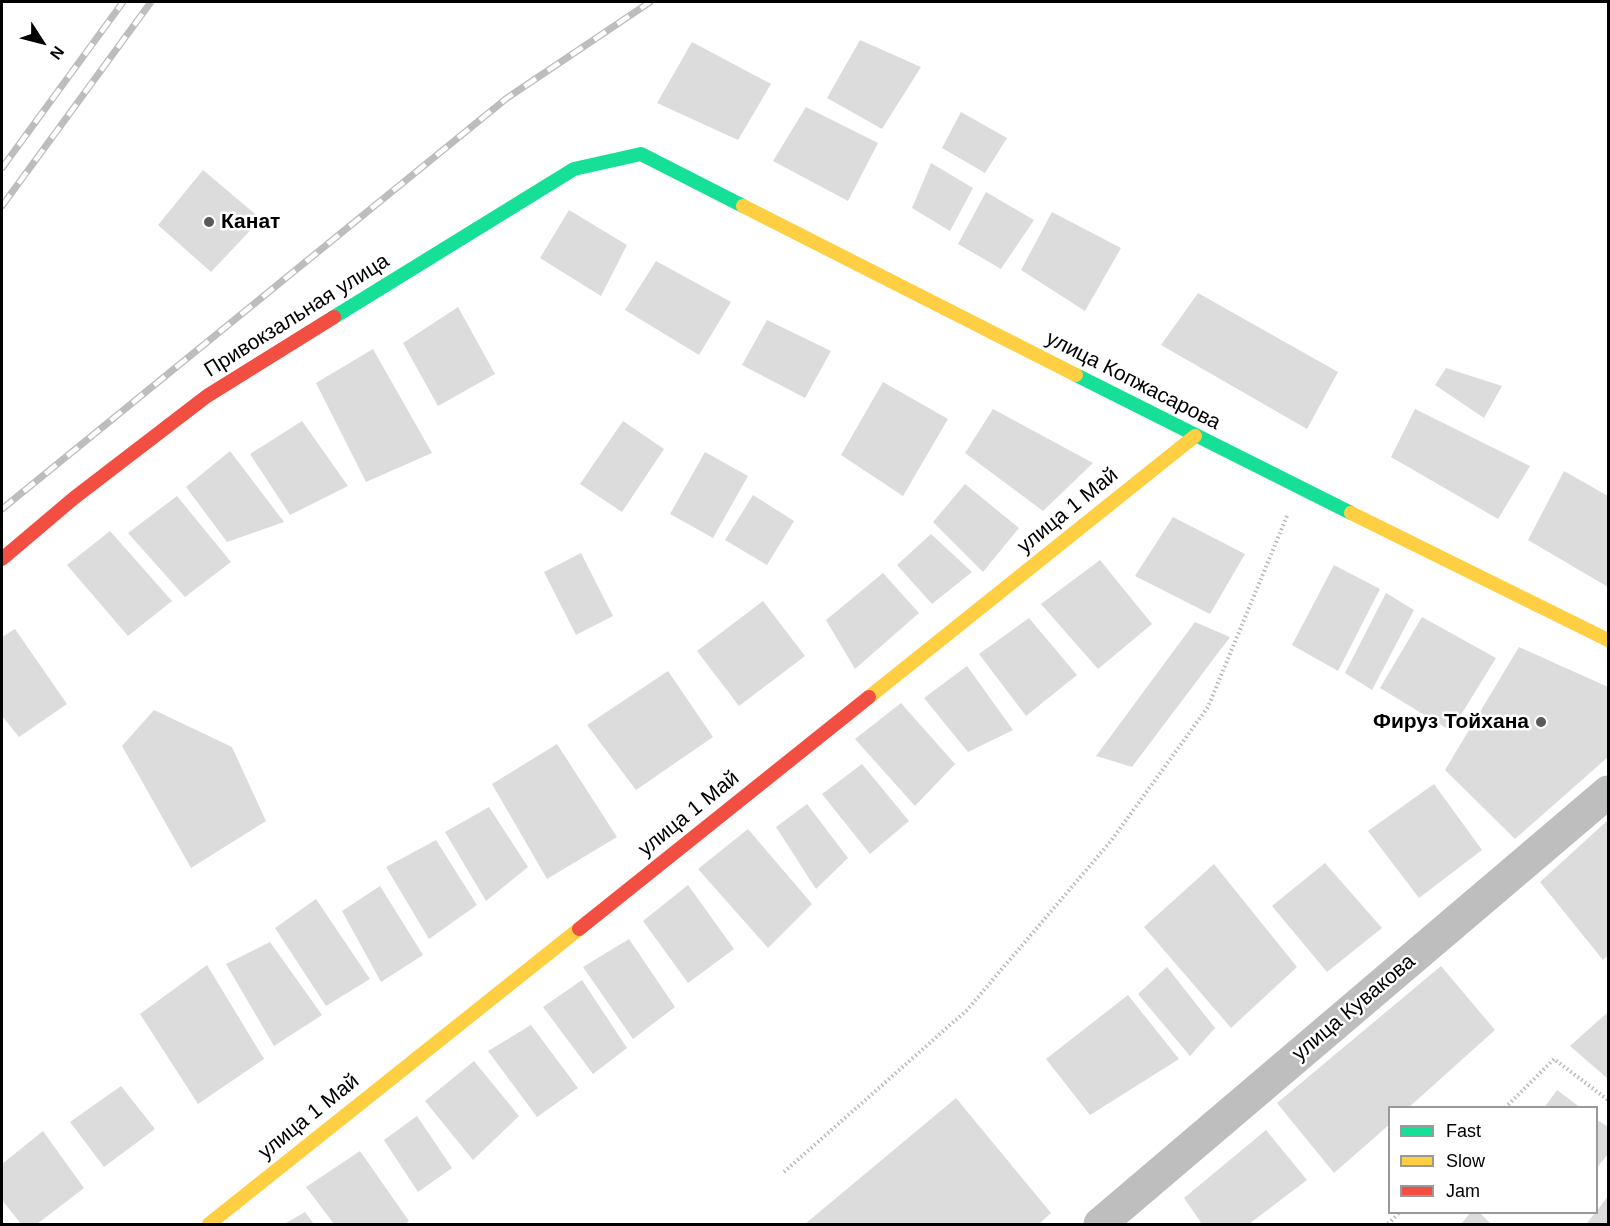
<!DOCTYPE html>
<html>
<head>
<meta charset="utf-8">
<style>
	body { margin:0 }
	#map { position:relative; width:1610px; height:1226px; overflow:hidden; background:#fff; font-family:Helvetica,sans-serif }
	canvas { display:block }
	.frame { position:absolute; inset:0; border:3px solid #000; pointer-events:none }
	.legend { position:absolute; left:1388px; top:1106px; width:210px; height:108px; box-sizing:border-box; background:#fff; border:2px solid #999; margin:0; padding:8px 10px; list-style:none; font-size:18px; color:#000 }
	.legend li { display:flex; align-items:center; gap:12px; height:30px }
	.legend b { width:30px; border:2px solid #999 }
	.north { position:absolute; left:12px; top:12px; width:60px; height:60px; -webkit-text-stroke:4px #fff; paint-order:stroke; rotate:126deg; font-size:16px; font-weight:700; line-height:24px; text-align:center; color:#000 }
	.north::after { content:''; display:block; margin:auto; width:21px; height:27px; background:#000; clip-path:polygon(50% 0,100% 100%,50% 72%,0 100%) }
</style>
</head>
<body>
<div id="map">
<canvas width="1610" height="1226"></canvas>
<div class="frame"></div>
<ul class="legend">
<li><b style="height:8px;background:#16e098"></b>Fast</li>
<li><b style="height:8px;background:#ffcf43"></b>Slow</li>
<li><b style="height:8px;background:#f24e42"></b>Jam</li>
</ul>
<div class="north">N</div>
</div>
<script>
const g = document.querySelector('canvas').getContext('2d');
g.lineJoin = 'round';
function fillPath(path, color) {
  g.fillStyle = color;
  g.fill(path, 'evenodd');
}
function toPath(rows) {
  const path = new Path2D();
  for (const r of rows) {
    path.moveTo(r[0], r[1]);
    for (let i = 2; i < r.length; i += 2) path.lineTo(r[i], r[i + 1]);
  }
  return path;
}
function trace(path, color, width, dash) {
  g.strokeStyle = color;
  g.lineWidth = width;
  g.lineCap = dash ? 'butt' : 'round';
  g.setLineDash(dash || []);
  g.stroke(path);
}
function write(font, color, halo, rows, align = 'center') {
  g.font = font + ' Helvetica,sans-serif';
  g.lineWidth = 5;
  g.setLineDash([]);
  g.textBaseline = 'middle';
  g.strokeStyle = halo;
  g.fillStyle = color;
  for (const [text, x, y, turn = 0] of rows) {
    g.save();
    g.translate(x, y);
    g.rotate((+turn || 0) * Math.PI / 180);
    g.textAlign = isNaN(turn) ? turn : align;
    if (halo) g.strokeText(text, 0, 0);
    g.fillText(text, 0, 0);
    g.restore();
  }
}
fillPath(toPath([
	[860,40,921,67,882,129,827,98],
	[692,42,771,84,738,140,657,103],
	[806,107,878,143,848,201,773,161],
	[961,112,1007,138,985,173,942,148],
	[931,163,973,188,950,231,912,208],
	[203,170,261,219,211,272,158,225],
	[986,192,1034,220,1001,269,958,244],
	[569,210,627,245,601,296,540,258],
	[1052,212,1121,248,1085,311,1021,270],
	[656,261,731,302,699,355,625,310],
	[1198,293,1338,372,1307,429,1161,345],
	[458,307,495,374,438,406,403,343],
	[767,320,831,351,805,398,742,365],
	[373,349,432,453,366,482,316,383],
	[1446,368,1502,386,1484,418,1435,385],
	[883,382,948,419,903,496,841,455],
	[993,409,1093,463,1043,511,965,453],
	[1415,409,1530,466,1498,519,1391,457],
	[302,421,348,486,290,515,250,454],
	[623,421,664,449,622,512,580,484],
	[230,451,284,522,227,542,186,487],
	[705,452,748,476,713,538,670,514],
	[1564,471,1608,496,1608,587,1528,540],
	[965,484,1019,528,983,572,933,522],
	[753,495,794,521,767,565,725,540],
	[177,496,231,562,185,597,128,533],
	[1173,517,1245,554,1210,614,1135,576],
	[110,531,172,601,128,636,67,565],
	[931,534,972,572,932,604,897,565],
	[581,553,613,616,576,635,544,572],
	[1100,560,1152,624,1098,669,1041,604],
	[1334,565,1380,589,1338,671,1292,645],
	[883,573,919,613,855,669,826,620],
	[1386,593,1414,610,1372,690,1345,673],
	[763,601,805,656,739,706,697,651],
	[1422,617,1496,658,1451,731,1380,688],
	[1029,618,1077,675,1026,716,979,654],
	[1195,622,1230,637,1132,767,1096,756],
	[15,629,67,704,19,737,2,716,2,637],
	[1519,647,1608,687,1608,757,1515,839,1445,770],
	[967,666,1013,730,968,752,924,698],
	[668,671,713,737,636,790,587,725],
	[901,703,955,764,915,806,855,739],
	[154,710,232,747,266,821,191,868,122,746],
	[557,744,617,837,547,879,492,784],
	[862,764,909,821,870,854,822,794],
	[1434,784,1482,850,1419,898,1368,831],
	[807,804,848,858,816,889,776,827],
	[489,807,528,867,486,901,445,832],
	[1608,820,1608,955,1603,960,1540,882],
	[748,829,812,904,768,948,698,869],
	[436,840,477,905,429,939,386,867],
	[1325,863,1382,928,1327,972,1272,906],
	[1214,864,1297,967,1231,1028,1144,927],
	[688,885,734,949,688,983,643,921],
	[380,886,423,955,381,982,342,911],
	[316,899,370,979,326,1006,275,928],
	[629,939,675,1007,633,1039,583,967],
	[270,942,322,1015,274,1046,226,964],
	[207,965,264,1059,198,1104,140,1014],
	[1441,966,1495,1030,1408,1108,1390,1108,1390,1124,1334,1173,1277,1103],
	[1167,967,1215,1028,1190,1056,1138,994],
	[582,980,627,1048,593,1074,543,1007],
	[1128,995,1179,1059,1090,1115,1046,1059],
	[1608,1012,1608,1079,1570,1046],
	[531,1025,578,1088,537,1117,488,1051],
	[474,1061,519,1116,473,1160,425,1101],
	[121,1086,155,1129,104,1167,70,1122],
	[1557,1090,1581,1108,1544,1108],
	[956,1098,1051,1213,1039,1224,805,1224],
	[417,1116,452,1168,418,1192,384,1140],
	[1596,1119,1608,1127,1608,1154,1596,1169],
	[1266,1130,1307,1180,1249,1224,1202,1224,1184,1198],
	[43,1131,84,1188,37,1224,21,1224,2,1200,2,1164],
	[360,1151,409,1221,405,1224,334,1224,306,1187],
	[1608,1196,1608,1224,1586,1224,1596,1212],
	[305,1212,314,1224,284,1224],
	[1471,1212,1479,1212,1491,1224,1461,1224]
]), '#dcdcdc');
trace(toPath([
	[1505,1108,1554,1059,1608,1100],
	[784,1172,967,1010,1111,841,1208,707,1287,516],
	[1388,1224,1400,1212]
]), '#b8b8b8', 4, [1.5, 3]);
trace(toPath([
	[1100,1224,1608,792]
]), '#bebebe', 33);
trace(toPath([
	[334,317,574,169,641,154,743,206],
	[1076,375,1351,513]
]), '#16e098', 14);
trace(toPath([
	[743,206,1076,375],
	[1351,513,1608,640],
	[869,697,1195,436],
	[209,1224,579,929]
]), '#ffcf43', 14);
trace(toPath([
	[2,559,74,498,207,396,334,317],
	[579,929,869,697]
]), '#f24e42', 14);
const rail = toPath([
	[2,168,123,2],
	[2,206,151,2],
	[2,509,507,98,650,2]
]);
trace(rail, '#bdbdbd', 7);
trace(rail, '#fff', 4.5, [14]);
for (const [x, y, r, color] of [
	[209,222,6,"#595959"],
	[1541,722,6,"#595959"]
]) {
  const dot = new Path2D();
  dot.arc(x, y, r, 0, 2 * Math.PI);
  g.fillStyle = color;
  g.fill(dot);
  trace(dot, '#fff', 2);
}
write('bold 21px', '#000', '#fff', [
	["Канат",221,222],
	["Фируз Тойхана",1529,722,"right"]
], 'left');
write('21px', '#000', '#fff', [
	["Привокзальная улица",297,316,-32],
	["улица Копжасарова",1133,381,27],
	["улица 1 Май",1068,511,-39],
	["улица 1 Май",689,814,-39],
	["улица Кувакова",1354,1008,-40],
	["улица 1 Май",309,1117,-39]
]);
</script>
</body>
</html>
